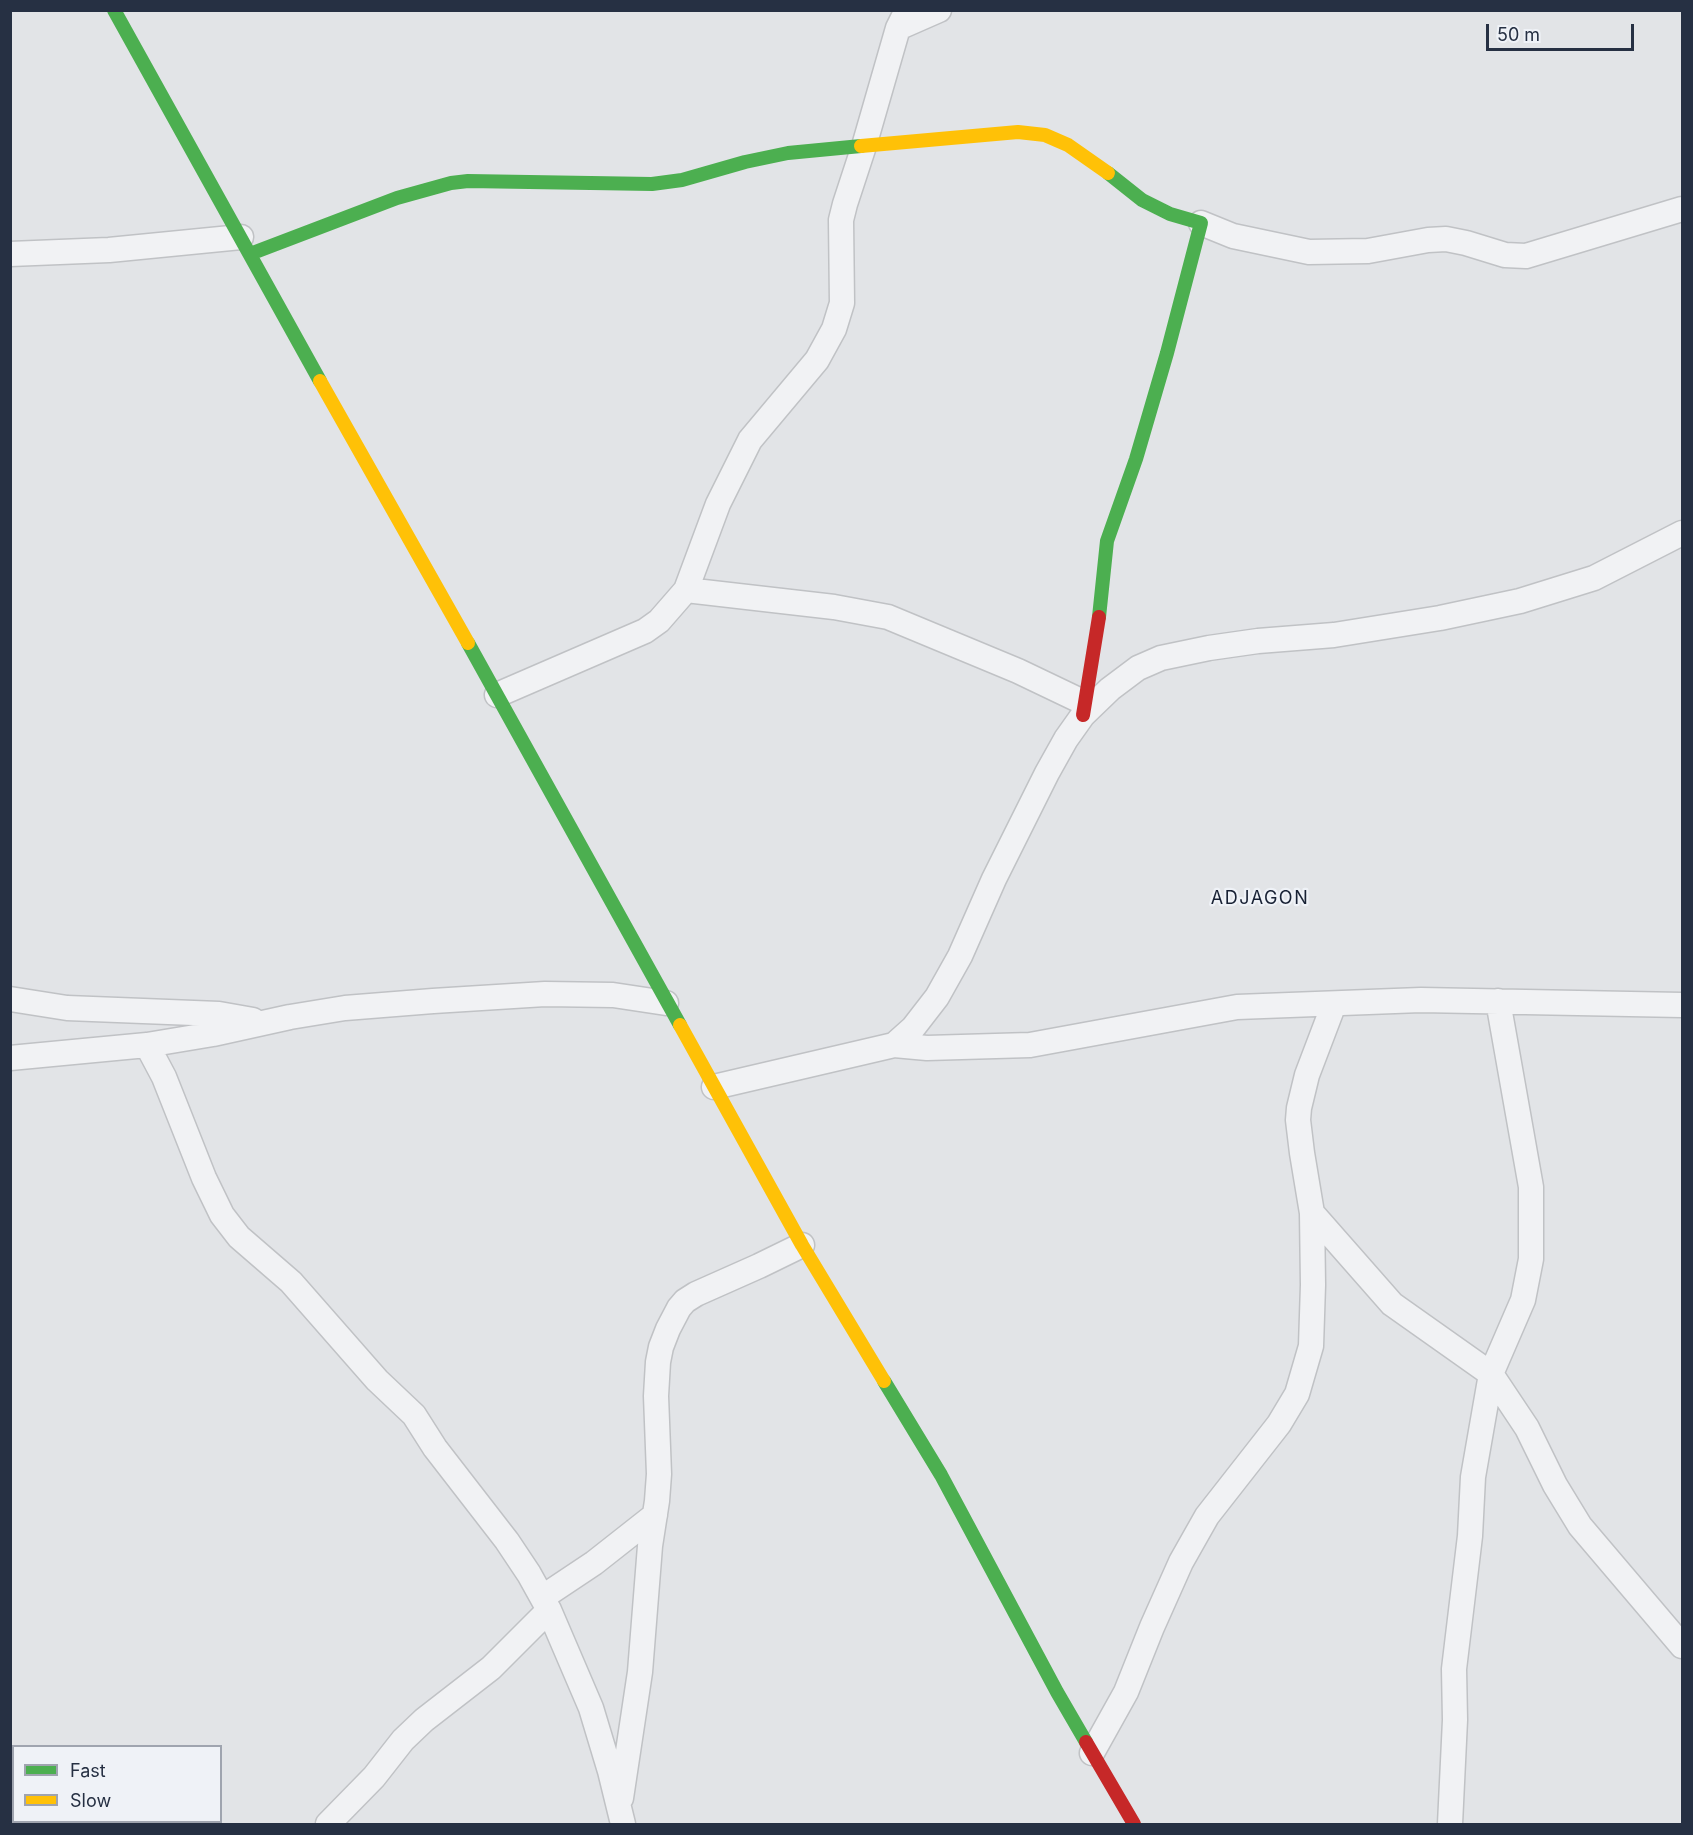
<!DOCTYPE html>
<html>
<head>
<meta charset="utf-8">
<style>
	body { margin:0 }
	#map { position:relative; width:1693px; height:1835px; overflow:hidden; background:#e2e4e7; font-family:Inter,sans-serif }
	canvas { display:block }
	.frame { position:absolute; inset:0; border:12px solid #263043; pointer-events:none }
	.legend { position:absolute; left:12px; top:1745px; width:210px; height:78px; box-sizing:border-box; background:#eff2f7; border:2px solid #9fa4af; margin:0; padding:8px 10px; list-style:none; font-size:18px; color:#263043 }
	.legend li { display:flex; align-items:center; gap:12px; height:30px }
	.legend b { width:30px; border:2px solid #9fa4af }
	.scale { position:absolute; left:1486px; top:24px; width:148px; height:27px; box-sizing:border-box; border:3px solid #263043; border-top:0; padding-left:8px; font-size:18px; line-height:21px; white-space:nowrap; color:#263043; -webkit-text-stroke:4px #eff2f7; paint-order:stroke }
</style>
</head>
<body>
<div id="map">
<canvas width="1693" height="1835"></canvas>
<div class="frame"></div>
<ul class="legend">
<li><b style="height:8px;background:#4caf50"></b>Fast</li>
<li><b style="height:8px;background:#ffc107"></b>Slow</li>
</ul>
<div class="scale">50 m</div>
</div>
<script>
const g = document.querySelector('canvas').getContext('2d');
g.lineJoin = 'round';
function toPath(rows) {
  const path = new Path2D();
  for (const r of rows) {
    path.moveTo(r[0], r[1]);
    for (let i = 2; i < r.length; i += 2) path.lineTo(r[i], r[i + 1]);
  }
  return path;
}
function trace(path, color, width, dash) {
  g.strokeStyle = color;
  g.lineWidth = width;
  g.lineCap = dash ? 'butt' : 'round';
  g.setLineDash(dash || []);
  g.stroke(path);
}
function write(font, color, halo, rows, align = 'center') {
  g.font = font + ' Inter,sans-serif';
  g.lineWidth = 4.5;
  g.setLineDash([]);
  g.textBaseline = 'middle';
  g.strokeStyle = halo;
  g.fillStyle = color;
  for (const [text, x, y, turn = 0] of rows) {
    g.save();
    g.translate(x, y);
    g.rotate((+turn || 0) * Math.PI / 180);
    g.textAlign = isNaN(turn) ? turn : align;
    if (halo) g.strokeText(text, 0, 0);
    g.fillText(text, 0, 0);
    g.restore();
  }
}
const street = toPath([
	[898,28,939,10],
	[1201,223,1233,236,1309,252,1368,251,1428,240,1446,239,1466,243,1505,255,1526,256,1682,209],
	[10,254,109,250,241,237],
	[686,590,834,607,888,617,1018,671,1087,704],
	[497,695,645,631,659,621,686,590,718,504,750,440,817,360,834,329,842,303,841,220,845,204,864,146,898,28,907,10],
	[10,999,67,1008,219,1014,253,1020],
	[147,1045,164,1077,204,1178,222,1215,239,1237,291,1282,377,1380,414,1415,435,1448,507,1541,529,1574,549,1610,591,1708,610,1771,623,1824],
	[894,1045,913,1028,937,997,960,956,994,879,1047,773,1066,739,1083,715,1110,689,1138,668,1161,658,1209,648,1258,641,1334,635,1440,618,1520,601,1594,578,1682,533],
	[10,1058,147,1045,213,1034,290,1017,345,1008,433,1001,545,994,613,995,666,1003],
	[714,1087,894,1045,927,1048,1030,1045,1237,1007,1421,1000,1682,1005],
	[1312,1213,1392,1304,1491,1374,1527,1428,1555,1485,1580,1526,1682,1646],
	[543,1597,594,1563,655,1515],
	[1092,1753,1126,1692,1152,1627,1181,1562,1207,1516,1279,1424,1297,1394,1311,1346,1313,1285,1312,1213,1302,1153,1298,1120,1299,1108,1307,1075,1334,1004],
	[621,1798,640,1672,650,1546,657,1501,659,1474,656,1396,658,1362,661,1347,668,1329,679,1308,685,1301,696,1294,759,1266,802,1245],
	[328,1824,374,1777,403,1740,424,1720,491,1668,549,1610],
	[1450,1824,1455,1720,1454,1669,1470,1536,1473,1477,1491,1374,1523,1300,1531,1259,1531,1187,1498,1001]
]);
trace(street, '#c0c2c5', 27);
trace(street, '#f1f2f4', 24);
trace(toPath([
	[114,10,320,381],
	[250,254,397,198,451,183,468,181,652,184,682,180,745,162,788,153,861,146],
	[1099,617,1107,541,1136,459,1167,353,1201,223,1170,214,1142,200,1108,173],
	[468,643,680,1025],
	[884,1381,941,1475,1057,1692,1086,1742]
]), '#4caf50', 14);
trace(toPath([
	[861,146,1018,132,1045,135,1068,145,1108,173],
	[320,381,468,643],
	[680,1025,802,1245,884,1381]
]), '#ffc107', 14);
trace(toPath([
	[1083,715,1099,617],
	[1086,1742,1134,1824]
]), '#c62828', 14);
g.letterSpacing = '1.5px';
write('18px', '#182134', '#eff2f7', [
	["ADJAGON",1260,899]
]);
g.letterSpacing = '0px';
</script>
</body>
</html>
